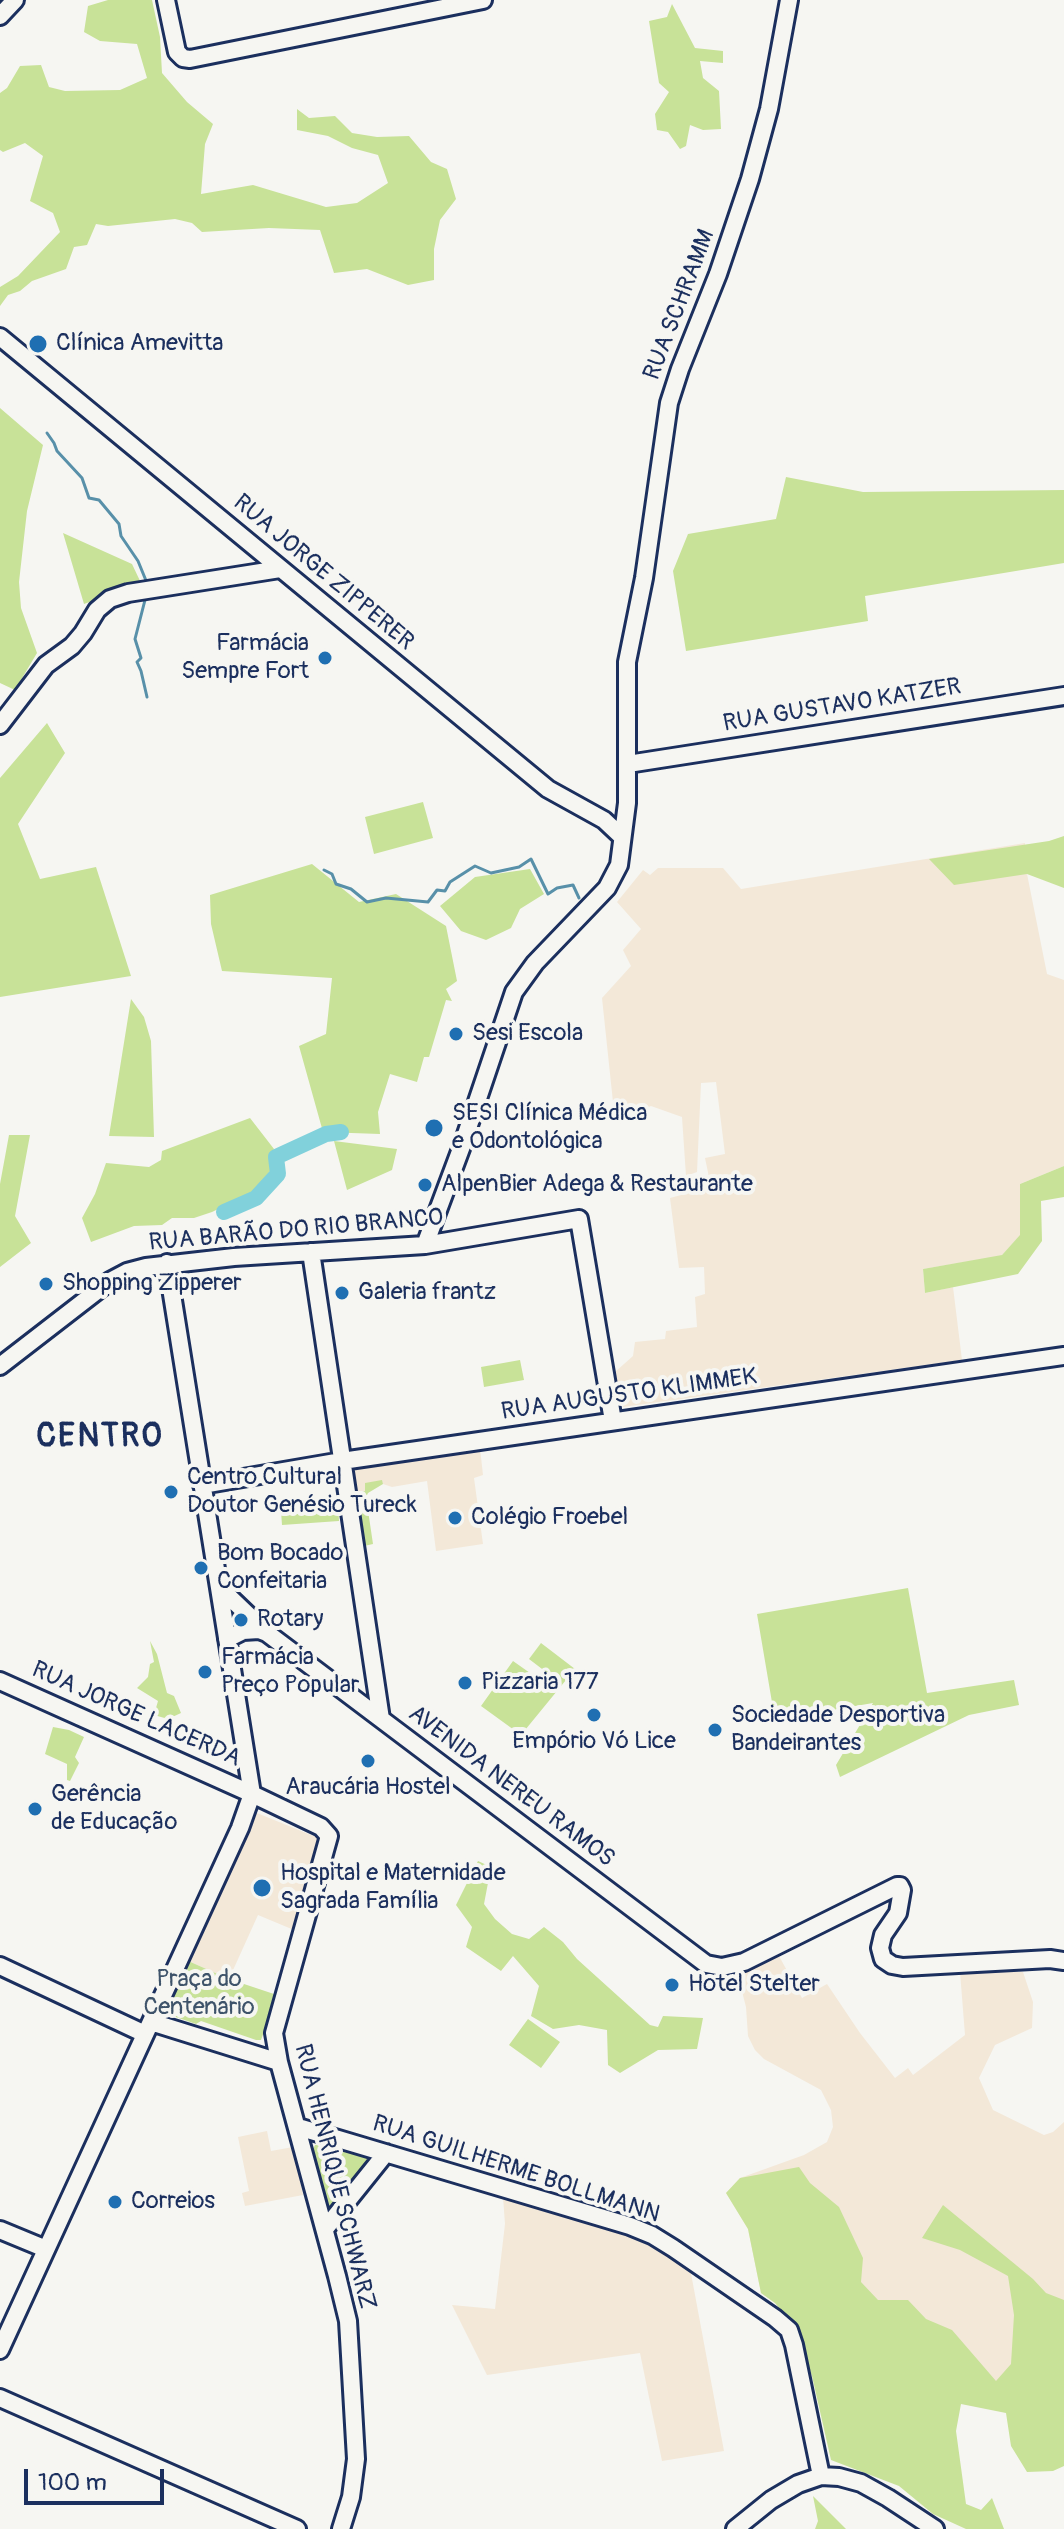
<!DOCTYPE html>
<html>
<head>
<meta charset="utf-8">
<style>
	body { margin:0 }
	#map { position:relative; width:1064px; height:2529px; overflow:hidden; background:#f6f6f2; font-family:Pangolin,sans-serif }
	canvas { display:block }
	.scale { position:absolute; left:24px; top:2469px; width:140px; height:36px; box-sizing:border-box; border:4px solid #1b2f5e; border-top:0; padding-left:10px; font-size:24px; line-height:28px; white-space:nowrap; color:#1b2f5e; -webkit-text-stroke:6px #f6f6f2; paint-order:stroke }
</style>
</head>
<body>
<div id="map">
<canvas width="1064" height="2529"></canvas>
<div class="scale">100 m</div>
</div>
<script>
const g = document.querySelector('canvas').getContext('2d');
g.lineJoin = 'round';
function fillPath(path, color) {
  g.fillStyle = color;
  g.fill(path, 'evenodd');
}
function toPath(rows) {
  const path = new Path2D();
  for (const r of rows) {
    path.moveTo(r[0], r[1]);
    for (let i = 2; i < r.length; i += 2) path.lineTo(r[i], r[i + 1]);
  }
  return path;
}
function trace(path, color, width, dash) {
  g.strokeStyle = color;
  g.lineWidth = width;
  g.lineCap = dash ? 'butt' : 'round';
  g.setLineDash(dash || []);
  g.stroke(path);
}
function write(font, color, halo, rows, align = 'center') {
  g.font = font + ' Pangolin,sans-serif';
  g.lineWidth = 8;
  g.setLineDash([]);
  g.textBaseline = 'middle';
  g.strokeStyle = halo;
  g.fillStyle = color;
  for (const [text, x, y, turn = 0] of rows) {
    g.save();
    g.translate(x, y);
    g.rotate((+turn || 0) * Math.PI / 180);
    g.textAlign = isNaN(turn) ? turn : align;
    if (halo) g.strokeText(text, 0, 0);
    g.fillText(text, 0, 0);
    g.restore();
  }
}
fillPath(toPath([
	[1025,843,1027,874,1047,974,1064,980,1064,1166,1020,1184,1020,1236,1001,1256,923,1269,925,1293,953,1287,962,1360,623,1407,615,1372,633,1356,635,1342,665,1339,666,1331,697,1327,695,1297,705,1294,704,1267,679,1268,670,1198,711,1187,705,1158,725,1154,716,1082,701,1083,697,1172,686,1176,682,1117,651,1106,615,1121,602,998,631,966,623,950,641,929,617,902,643,870,650,875,658,868,723,868,741,889],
	[480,1448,483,1475,474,1478,483,1544,436,1551,427,1481,392,1487,383,1484,382,1481,365,1491,356,1493,352,1476,352,1471,357,1467],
	[252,1811,321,1839,294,1930,258,1915,229,1979,186,1960],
	[779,1956,802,1998,827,1984,860,2033,895,2078,908,2068,913,2075,965,2035,960,1972,1023,1972,1033,2002,1032,2028,995,2045,979,2078,993,2110,1044,2135,1053,2132,1064,2122,1064,2392,989,2402,792,2323,775,2303,761,2293,748,2229,726,2193,740,2178,804,2155,827,2142,833,2127,831,2110,821,2090,764,2059,755,2050,748,2036,746,2007,738,1976],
	[267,2131,271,2151,293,2147,303,2195,245,2206,242,2193,249,2191,238,2137],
	[503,2197,621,2229,654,2245,690,2268,724,2451,662,2461,640,2353,487,2375,452,2305,495,2309,505,2224]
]), '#f3e8d8');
fillPath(toPath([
	[108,0,152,0,160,37,162,73,187,102,213,124,205,144,201,194,253,185,326,207,357,203,388,183,378,155,352,148,328,136,297,130,297,109,309,118,335,116,352,133,377,137,409,136,431,162,447,169,456,199,440,220,434,249,434,280,408,285,367,269,334,273,320,230,269,228,202,232,192,223,175,219,108,226,96,224,87,245,74,247,66,269,32,281,20,291,8,295,0,306,0,287,18,276,60,232,53,213,30,201,43,156,25,143,3,152,0,150,0,93,7,88,20,66,41,65,49,87,65,91,120,90,147,78,137,44,100,41,84,32,88,6],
	[672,4,695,48,723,51,723,63,700,61,703,78,719,91,721,129,703,130,690,125,686,146,680,149,668,132,657,130,655,114,669,92,659,83,649,21,667,17],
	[0,408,43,445,27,511,19,582,21,608,37,653,15,690,0,683],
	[786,477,863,492,1064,490,1064,563,865,596,868,621,686,651,673,571,688,534,776,519],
	[63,533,132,564,141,583,84,604],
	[47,723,65,753,18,824,40,879,96,867,131,976,0,997,0,778],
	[423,802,433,838,374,854,365,817],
	[1064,836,1064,888,1027,874,954,885,929,859,1049,841],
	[312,864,359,902,396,894,446,926,457,981,446,989,452,1001,446,1000,429,1057,424,1057,417,1082,390,1074,378,1112,380,1134,323,1132,299,1046,326,1034,332,978,222,971,211,924,210,895],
	[530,869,544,894,520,909,511,928,486,940,461,931,440,906,475,877],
	[131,999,144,1017,151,1041,154,1137,109,1136],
	[250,1118,274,1149,269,1157,271,1170,255,1191,212,1212,194,1218,172,1218,162,1225,134,1226,91,1242,82,1218,95,1194,106,1163,149,1167,161,1160,162,1151],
	[9,1135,30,1135,15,1216,31,1243,0,1267,0,1184],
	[334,1141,397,1149,392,1170,347,1190],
	[1064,1166,1064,1197,1041,1201,1042,1241,1018,1274,925,1293,923,1269,1002,1255,1020,1235,1020,1184],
	[520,1360,524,1380,484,1387,481,1367],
	[382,1480,383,1484,368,1493,366,1497,373,1544,364,1546,356,1493,365,1491,365,1483],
	[338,1504,339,1521,282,1525,281,1511],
	[908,1588,927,1693,1014,1680,1019,1705,969,1715,840,1777,836,1765,873,1703,775,1720,757,1614],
	[150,1641,157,1654,167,1693,174,1696,181,1713,168,1719,154,1715,158,1701,137,1688,148,1677,150,1664,154,1662],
	[541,1643,575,1669,521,1735,481,1706,513,1661,540,1680,546,1672,529,1659],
	[53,1727,69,1730,84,1737,75,1757,79,1763,70,1781,67,1780,67,1764,45,1754],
	[478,1861,491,1867,484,1904,495,1919,512,1934,529,1939,544,1927,563,1942,577,1959,650,2025,658,2027,663,2016,703,2018,697,2049,658,2050,620,2073,608,2065,607,2030,579,2025,553,2029,531,2016,539,1986,513,1956,501,1971,466,1947,472,1927,456,1905],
	[186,1960,229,1979,277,1995,261,2040,256,2040,201,2021,196,2024,167,2014,165,2007],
	[528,2019,560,2042,541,2068,509,2045],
	[322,2144,368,2157,371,2161,334,2209,329,2210,325,2206,312,2152,315,2145],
	[799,2167,810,2183,839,2207,863,2258,861,2282,878,2300,908,2300,926,2319,952,2330,996,2381,1011,2364,1014,2315,1008,2276,960,2250,922,2238,943,2205,1033,2279,1046,2293,1064,2300,1064,2466,1053,2471,1027,2472,1011,2446,1006,2413,961,2404,956,2431,966,2504,981,2510,992,2498,1004,2529,966,2529,933,2514,899,2486,831,2460,812,2376,802,2347,792,2323,775,2303,761,2293,748,2229,726,2193,740,2178],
	[813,2496,846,2529,815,2529,818,2521]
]), '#c8e298');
trace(toPath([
	[47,433,54,443,57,451,82,478,89,498,99,500,119,524,121,536,138,561,147,583],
	[145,600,135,639,141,658,137,662,141,671,147,697],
	[324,870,332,874,336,884,351,889,367,902,386,898,428,902,437,890,445,891,450,882,475,866,491,873,519,867,531,859,548,894,557,888,573,885,579,898]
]), '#5890a9', 3);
trace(toPath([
	[224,1212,256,1198,278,1174,276,1157,326,1134,341,1132]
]), '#81d1db', 16);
const secondary = toPath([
	[166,0,177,52,183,58,190,59,483,0],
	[0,16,15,0],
	[0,337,548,789,604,820,621,836],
	[0,725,46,665,72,646,83,633,97,610,110,599,128,593,280,569],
	[628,764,1064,696],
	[425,1245,462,1146,514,992,535,963,607,888,619,865,627,803,627,662,644,578,669,403,680,369,718,274,750,179,769,109,789,0],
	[311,1252,381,1719],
	[0,1366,110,1281,127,1272,146,1267,234,1257,425,1245,579,1219,613,1421],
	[202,1485,342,1461,1064,1356],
	[219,1587,267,1633,706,1964,722,1967,744,1962,897,1886,900,1886,902,1890,898,1913,883,1935,880,1948,883,1959,892,1965,903,1967,1050,1959,1064,1961],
	[227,1639,243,1631,259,1630,267,1633],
	[0,1681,252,1794,321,1827,329,1836,274,2033,279,2062,337,2276,348,2321,356,2459,351,2497,341,2529],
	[0,1966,145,2034],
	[151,2022,279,2062],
	[298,2127,630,2226,652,2235,673,2248,775,2318,789,2330,794,2345,821,2476],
	[325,2229,386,2153],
	[0,2230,46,2249],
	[0,2350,240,1828,252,1794,167,1263],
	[0,2398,297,2529],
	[735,2529,771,2500,798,2484,821,2476,839,2477,861,2483,888,2498,935,2529]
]);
trace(secondary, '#1b2f5e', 22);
trace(secondary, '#f6f6f2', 16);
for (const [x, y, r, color] of [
	[38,344,10,"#1f6fb2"],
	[325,658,8,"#1f6fb2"],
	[456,1034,8,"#1f6fb2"],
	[434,1128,10,"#1f6fb2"],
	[425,1185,8,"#1f6fb2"],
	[46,1284,8,"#1f6fb2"],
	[342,1293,8,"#1f6fb2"],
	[171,1492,8,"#1f6fb2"],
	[455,1518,8,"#1f6fb2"],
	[201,1568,8,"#1f6fb2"],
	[241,1620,8,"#1f6fb2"],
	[205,1672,8,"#1f6fb2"],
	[465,1683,8,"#1f6fb2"],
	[594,1715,8,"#1f6fb2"],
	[715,1730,8,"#1f6fb2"],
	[368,1761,8,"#1f6fb2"],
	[35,1809,8,"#1f6fb2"],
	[262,1888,10,"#1f6fb2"],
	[672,1985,8,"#1f6fb2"],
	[115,2202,8,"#1f6fb2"]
]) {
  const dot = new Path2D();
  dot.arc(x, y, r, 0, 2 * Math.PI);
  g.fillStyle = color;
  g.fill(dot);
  trace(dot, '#f6f6f2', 3);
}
write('24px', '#1b2f5e', '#f6f6f2', [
	["RUA SCHRAMM",680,305,-69],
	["RUA JORGE ZIPPERER",323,573,40],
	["RUA GUSTAVO KATZER",842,706,-9],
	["RUA BARÃO DO RIO BRANCO",296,1231,-5],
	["RUA AUGUSTO KLIMMEK",629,1395,-8],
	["RUA JORGE LACERDA",136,1715,24],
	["AVENIDA NEREU RAMOS",511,1787,37],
	["RUA GUILHERME BOLLMANN",516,2170,18],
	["RUA HENRIQUE SCHWARZ",334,2177,76]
]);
write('24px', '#1b2f5e', '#f6f6f2', [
	["Clínica Amevitta",56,344],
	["Farmácia",309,644,"right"],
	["Sempre Fort",309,672,"right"],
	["Sesi Escola",472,1034],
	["SESI Clínica Médica",452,1114],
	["e Odontológica",452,1142],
	["AlpenBier Adega & Restaurante",441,1185],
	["Shopping Zipperer",62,1284],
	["Galeria frantz",358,1293],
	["Centro Cultural",187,1478],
	["Doutor Genésio Tureck",187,1506],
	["Colégio Froebel",471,1518],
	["Bom Bocado",217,1554],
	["Confeitaria",217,1582],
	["Rotary",257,1620],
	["Farmácia",221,1658],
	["Preço Popular",221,1686],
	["Pizzaria 177",481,1683],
	["Sociedade Desportiva",731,1716],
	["Bandeirantes",731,1744],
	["Empório Vó Lice",594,1742,"center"],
	["Araucária Hostel",368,1788,"center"],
	["Gerência",51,1795],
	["de Educação",51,1823],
	["Hospital e Maternidade",280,1874],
	["Sagrada Família",280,1902],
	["Hotel Stelter",688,1985],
	["Correios",131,2202]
], 'left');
write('24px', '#3e536a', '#f6f6f2', [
	["Praça do",199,1980],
	["Centenário",199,2008]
]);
g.letterSpacing = '2px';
write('bold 32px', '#1b2f5e', '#f6f6f2', [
	["CENTRO",100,1438]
]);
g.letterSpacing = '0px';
</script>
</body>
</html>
